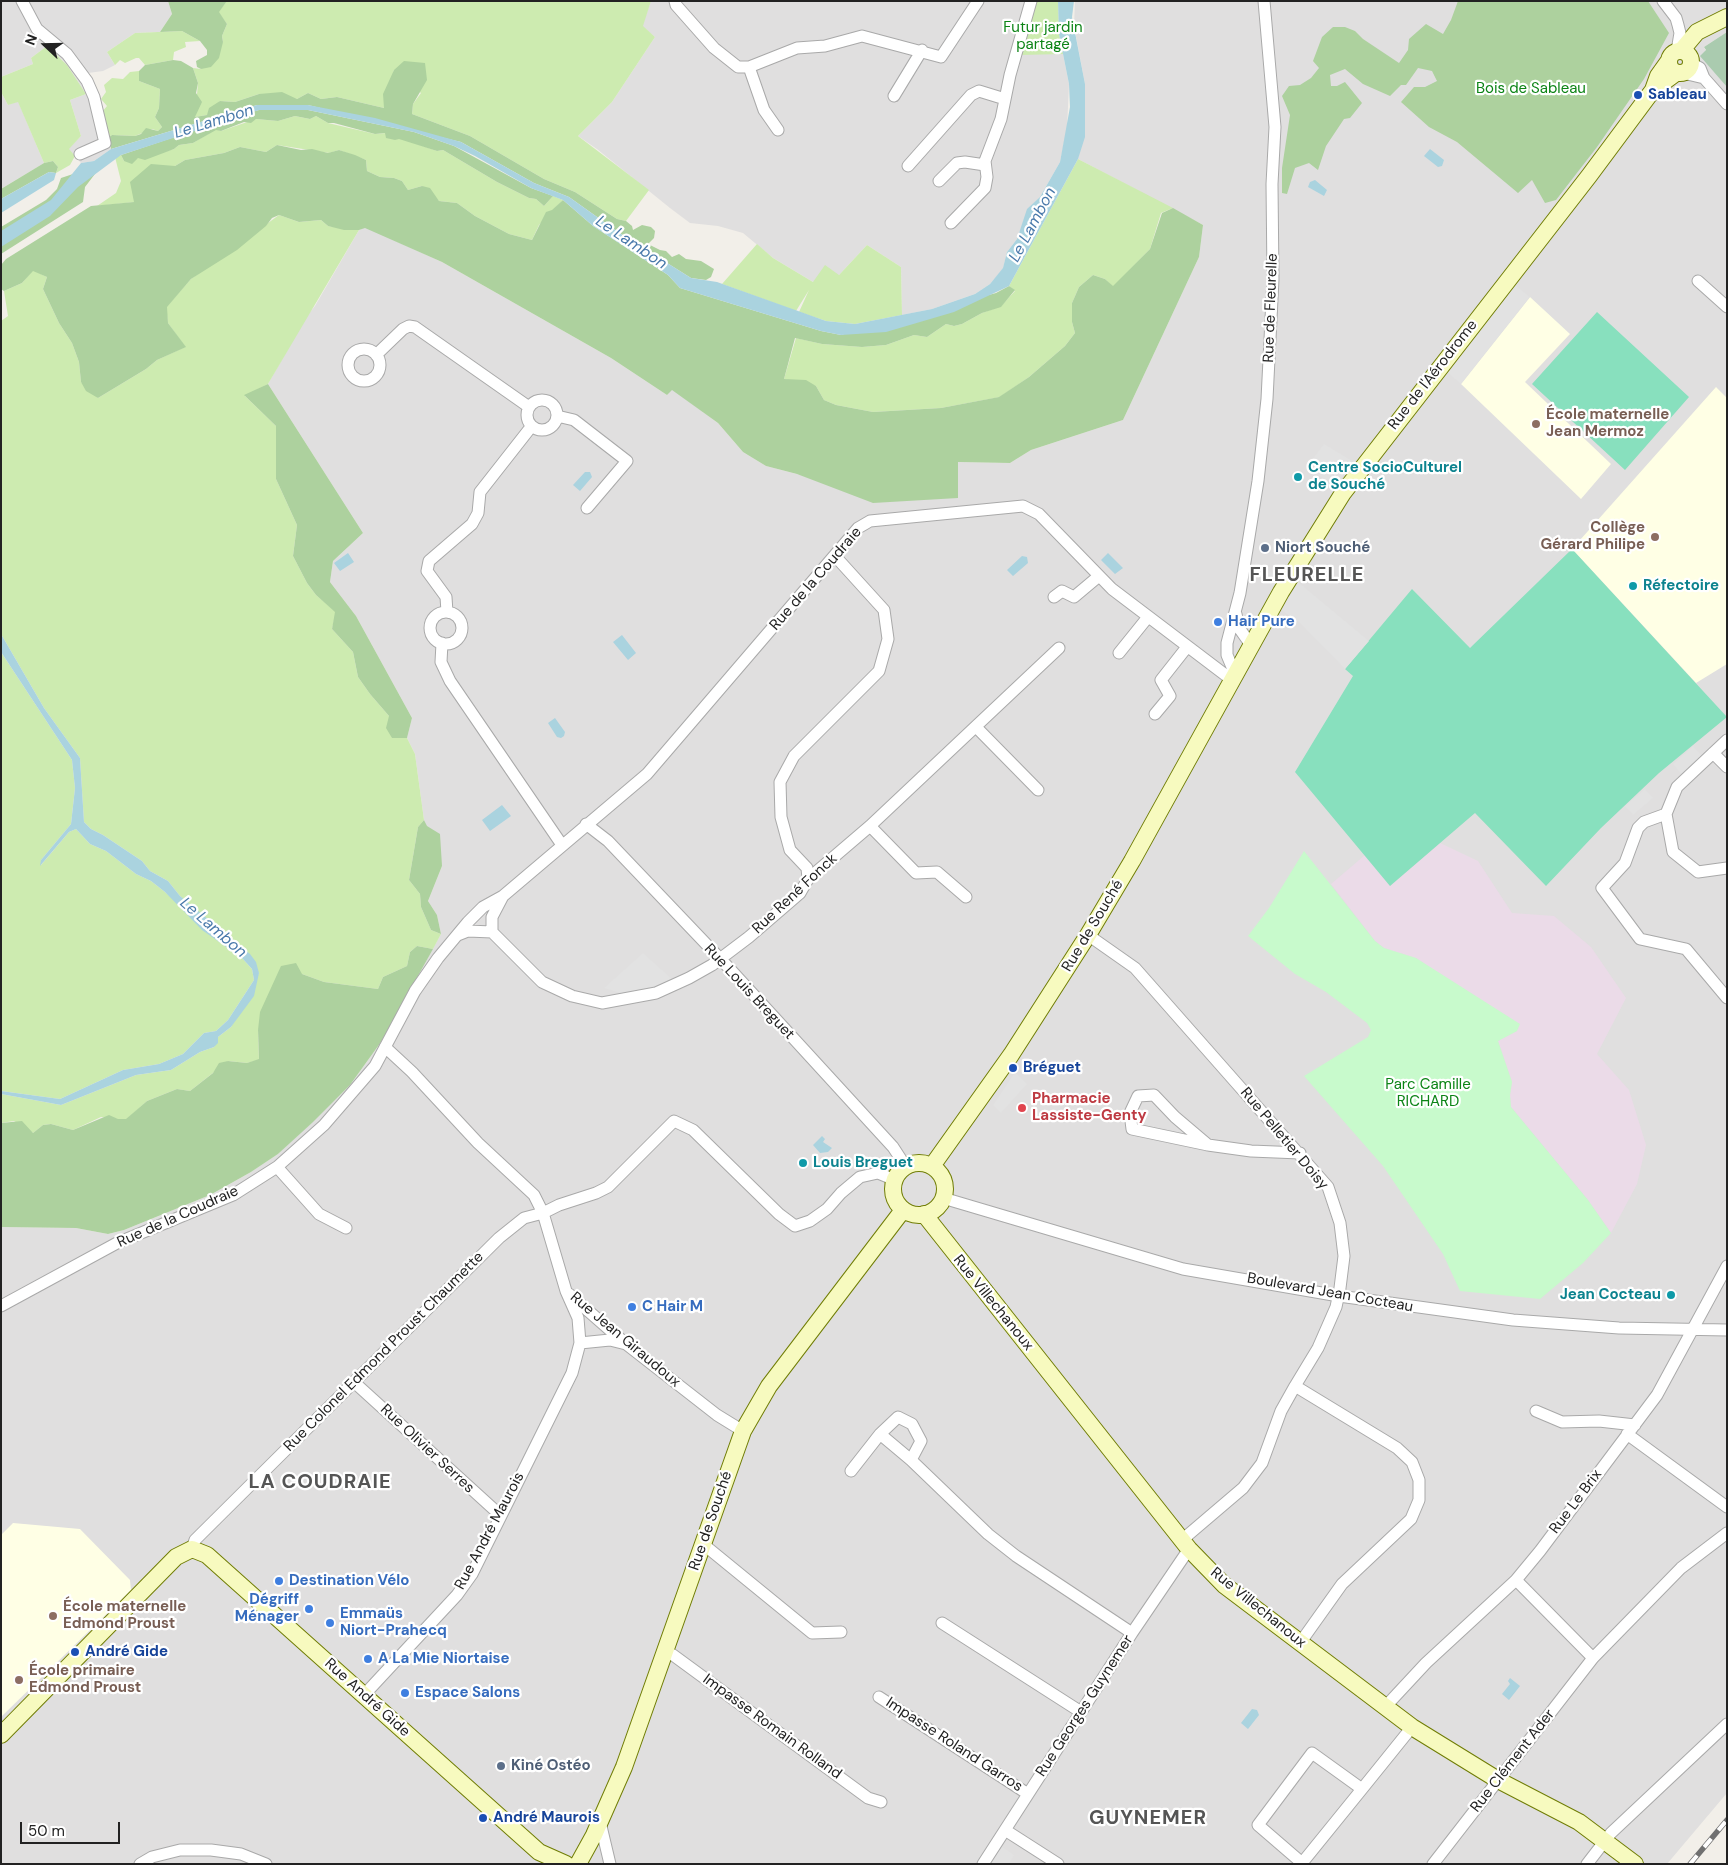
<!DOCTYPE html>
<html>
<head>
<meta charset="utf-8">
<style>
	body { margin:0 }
	#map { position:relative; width:1728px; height:1865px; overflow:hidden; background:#f2efe9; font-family:"DM Sans",sans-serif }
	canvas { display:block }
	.frame { position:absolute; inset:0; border:2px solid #222; pointer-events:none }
	.north { position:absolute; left:20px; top:20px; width:50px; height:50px; -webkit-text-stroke:4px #fff; paint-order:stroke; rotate:291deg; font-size:14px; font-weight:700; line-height:20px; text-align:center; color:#222 }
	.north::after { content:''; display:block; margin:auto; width:18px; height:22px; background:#222; clip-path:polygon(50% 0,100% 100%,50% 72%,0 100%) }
	.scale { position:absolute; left:20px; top:1822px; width:100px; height:22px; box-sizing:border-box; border:2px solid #222; border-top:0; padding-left:6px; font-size:15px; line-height:18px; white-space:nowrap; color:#222; -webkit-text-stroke:4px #fff; paint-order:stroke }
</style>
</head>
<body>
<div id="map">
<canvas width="1728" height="1865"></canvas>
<div class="frame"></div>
<div class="north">N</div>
<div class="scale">50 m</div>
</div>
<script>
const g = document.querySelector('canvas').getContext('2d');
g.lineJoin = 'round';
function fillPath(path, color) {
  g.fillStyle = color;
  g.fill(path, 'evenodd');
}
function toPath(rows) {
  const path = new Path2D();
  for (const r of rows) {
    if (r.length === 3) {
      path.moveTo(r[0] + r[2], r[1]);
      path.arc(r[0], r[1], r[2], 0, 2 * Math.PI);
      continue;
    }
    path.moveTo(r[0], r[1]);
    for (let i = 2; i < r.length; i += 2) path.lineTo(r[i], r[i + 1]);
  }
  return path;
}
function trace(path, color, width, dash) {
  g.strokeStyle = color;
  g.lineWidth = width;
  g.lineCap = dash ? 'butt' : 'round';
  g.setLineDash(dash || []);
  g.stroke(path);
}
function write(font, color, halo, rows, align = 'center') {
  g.font = font + ' "DM Sans",sans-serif';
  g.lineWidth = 4.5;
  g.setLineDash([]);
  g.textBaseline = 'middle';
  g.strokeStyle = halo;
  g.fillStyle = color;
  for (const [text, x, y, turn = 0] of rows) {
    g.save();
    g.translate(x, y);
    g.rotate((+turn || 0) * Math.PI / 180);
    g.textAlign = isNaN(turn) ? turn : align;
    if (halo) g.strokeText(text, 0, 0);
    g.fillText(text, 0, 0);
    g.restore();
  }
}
fillPath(toPath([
	[1,1,168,1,172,14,160,32,135,33,107,52,115,65,103,71,88,73,98,96,111,149,94,161,81,163,68,149,81,136,70,100,86,94,67,65,56,54,47,46,31,58,33,64,1,77],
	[651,1,1058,1,1059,34,1069,84,1067,129,1060,162,1040,197,1028,209,1017,239,1007,252,1003,269,990,284,975,294,932,309,902,315,901,267,867,245,839,275,813,282,773,258,743,233,718,226,690,223,670,208,597,149,578,136,612,102,655,37,642,26],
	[1075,1,1727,1,1727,32,1704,47,1716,73,1727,87,1727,1793,1667,1864,1,1864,1,1227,76,1228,108,1234,124,1230,210,1195,251,1172,278,1154,350,1085,381,1042,441,934,437,915,428,901,442,866,424,820,415,754,407,738,412,718,356,616,330,582,333,561,363,533,268,384,306,317,315,306,359,230,365,227,442,262,611,358,667,395,672,389,718,423,743,452,766,466,797,474,958,497,958,462,1010,463,1031,450,1123,420,1199,257,1203,225,1078,159,1085,84,1074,26],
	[1,92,8,105,18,101,44,163,1,189]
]), '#e0dfdf');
fillPath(toPath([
	[1440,843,1478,861,1512,913,1554,916,1591,947,1626,998,1597,1054,1629,1090,1646,1145,1637,1184,1611,1233,1588,1200,1511,1107,1510,1095,1512,1082,1498,1041,1517,1031,1416,958,1384,948,1375,941,1331,884,1365,855,1390,886]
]), '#ebdbe8');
fillPath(toPath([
	[1530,297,1570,334,1525,382,1611,464,1581,499,1461,384],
	[1716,387,1727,398,1727,664,1696,683,1572,549],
	[13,1523,80,1529,130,1580,131,1590,1,1717,1,1535]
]), '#ffffe5');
fillPath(toPath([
	[227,1,651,1,643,26,655,37,612,102,578,136,649,190,626,221,617,219,575,192,544,179,470,136,412,114,413,104,421,93,394,70,384,108,337,97,321,99,308,93,297,99,259,94,235,102,220,101,207,115,195,117,198,83,193,68,201,69,223,42,222,36,227,24,218,12],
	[1037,1,1058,1,1059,34,1063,54,1021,55],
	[182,31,200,41,185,42,186,47,174,52,173,60,145,65,139,58,136,58,125,63,120,60,115,65,107,52,135,33],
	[47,46,67,65,86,94,70,100,81,136,69,149,75,156,70,165,56,173,58,167,53,161,44,163,18,102,8,105,1,92,1,77,33,64,31,58],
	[139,71,139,81,160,89,159,108,155,117,162,127,158,131,152,129,135,136,112,135,109,137,102,112,107,106,101,99,106,92,104,85,112,78,123,79,130,72],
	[295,116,310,119,316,116,328,123,375,134,386,133,437,151,443,150,497,182,529,198,536,199,544,206,553,196,563,200,539,225,532,240,509,234,475,216,457,203,439,201,422,186,408,190,402,181,394,178,380,177,367,171,366,160,339,150,329,153,277,145,266,152,240,147,224,153,185,160,175,166,135,202,97,206,116,193,121,181,115,157,121,155,124,161,160,153,174,149,179,145,193,143,216,129,221,131,256,119,278,121],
	[1078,159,1173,208,1161,213,1150,249,1113,287,1105,279,1093,275,1079,287,1072,303,1072,322,1075,333,1065,346,1029,377,1000,397,941,408,873,412,836,405,824,400,816,386,784,379,796,338,822,344,862,347,886,345,914,335,927,337,946,324,954,326,962,324,982,313,1001,306,1015,291,1009,286],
	[279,215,299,222,321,220,328,226,359,230,268,384,245,396,276,426,276,479,297,525,293,556,307,583,316,595,336,612,332,629,353,652,358,677,370,694,389,716,392,738,407,738,415,754,424,820,418,827,409,880,420,894,421,907,431,930,441,934,433,949,417,946,410,952,407,966,383,977,378,989,324,982,302,974,258,1030,259,1060,247,1063,228,1061,190,1091,177,1089,147,1101,126,1120,101,1117,73,1130,51,1124,43,1125,33,1133,14,1121,1,1123,1,1094,61,1105,136,1075,171,1070,200,1052,214,1047,218,1037,231,1027,259,973,180,896,168,881,150,871,142,861,103,835,91,829,84,822,80,758,44,708,1,634,1,321,8,316,4,291,22,283,33,270,47,277,43,289,59,323,72,343,79,362,81,382,98,398,146,369,157,360,185,347,168,323,166,307,191,279],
	[757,244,773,258,813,282,825,265,839,275,867,245,901,267,902,315,855,324,826,321,799,312,809,290,796,311,722,284],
	[1,652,72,760,75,788,71,824,41,860,41,865,69,832,76,829,90,844,106,851,136,874,151,881,165,892,242,958,252,969,254,980,228,1020,216,1031,204,1033,183,1054,159,1064,123,1070,60,1099,1,1091]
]), '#cdebb0');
fillPath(toPath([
	[168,1,227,1,219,12,227,24,222,36,223,42,219,58,211,67,201,69,197,67,196,61,207,55,207,50,200,41,182,31,160,32,172,14],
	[1458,1,1648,1,1669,33,1644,79,1597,147,1556,200,1545,203,1532,180,1518,193,1457,142,1429,127,1401,102,1414,87,1425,87,1437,81,1432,71,1418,68,1406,85,1401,85,1390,96,1363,84,1345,69,1330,75,1331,86,1337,86,1345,82,1362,103,1350,118,1344,119,1326,146,1318,170,1309,163,1295,168,1287,194,1282,193,1282,168,1290,115,1282,96,1289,86,1300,85,1311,78,1319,68,1313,61,1322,37,1333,27,1345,27,1355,31,1363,39,1399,63,1408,50,1409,39,1426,24,1443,34,1451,20],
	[173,60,181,61,193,68,198,83,196,93,202,102,195,117,207,115,209,108,220,101,235,102,259,94,282,92,297,99,308,93,321,99,337,97,384,108,383,94,394,70,404,61,425,63,427,80,413,104,412,114,470,136,544,179,575,192,617,219,626,221,632,226,633,230,642,225,651,227,655,231,654,238,648,244,660,250,666,251,672,257,679,254,686,259,701,261,714,269,711,277,706,280,691,278,621,234,569,197,534,183,461,142,308,105,257,105,111,149,109,137,112,135,135,136,141,134,146,128,158,131,162,127,155,117,159,108,160,89,139,81,139,71,145,65],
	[281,109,308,110,414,132,454,146,531,188,553,196,544,206,536,199,529,198,497,182,443,150,437,151,399,139,395,140,386,138,385,133,375,134,334,123,328,123,316,116,310,119,295,116,278,121,256,119,251,123,244,122,221,131,216,130,193,143,179,145,174,149,145,160,138,158,132,164,124,161,121,155,237,116,259,110],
	[277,145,301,150,312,149,328,153,339,150,355,155,366,160,367,171,380,177,394,178,402,181,408,190,422,186,430,188,439,201,457,203,475,216,509,234,532,240,546,212,552,210,563,200,593,226,668,275,680,288,821,331,841,335,996,293,1009,286,1015,290,1001,307,982,313,962,324,954,326,946,324,927,337,914,335,886,345,862,347,822,344,795,338,784,379,806,380,816,386,824,400,836,405,873,412,941,408,999,397,1029,377,1065,346,1075,333,1072,322,1072,303,1079,287,1093,275,1105,279,1113,286,1150,249,1162,213,1173,208,1203,225,1199,257,1123,420,1031,450,1010,463,958,462,958,498,873,503,797,474,766,466,743,452,718,423,672,390,667,395,611,358,442,262,365,228,359,230,344,230,328,226,321,220,299,222,279,215,272,218,266,226,237,250,191,279,167,307,168,323,186,347,157,360,146,369,98,398,86,391,81,382,79,362,72,343,59,323,43,289,47,277,33,271,22,283,4,291,1,289,1,265,6,259,91,206,134,202,130,182,151,164,175,166,185,160,224,153,240,147,266,152],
	[53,161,58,167,56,173,49,172,1,199,1,189,44,163],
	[98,170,85,187,83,202,1,254,1,227,46,200,57,189,61,178,79,172],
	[268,384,363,533,333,561,330,582,356,616,412,718,407,738,392,738,386,728,389,716,370,694,358,677,353,652,332,629,335,612,316,595,307,583,293,556,297,525,276,479,276,426,244,395],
	[424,820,427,826,440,834,442,866,428,901,437,915,441,934,431,930,421,907,420,894,409,880,418,827],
	[417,946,433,949,381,1042,350,1085,313,1122,278,1154,251,1172,210,1195,124,1230,108,1234,76,1228,1,1227,1,1123,22,1121,33,1133,43,1125,51,1124,73,1130,109,1115,118,1119,126,1119,147,1101,177,1089,190,1091,213,1073,219,1063,228,1061,247,1063,259,1059,258,1030,260,1012,281,966,296,963,302,974,324,982,378,989,383,977,407,966,410,952]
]), '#add19e');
fillPath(toPath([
	[1727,32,1727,87,1700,56,1706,50,1704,47]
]), '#aacbaf');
fillPath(toPath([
	[1304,851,1375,941,1384,948,1416,958,1520,1024,1517,1031,1498,1041,1512,1082,1510,1095,1511,1107,1588,1200,1611,1233,1583,1263,1540,1299,1460,1291,1443,1254,1383,1166,1304,1076,1368,1037,1371,1030,1367,1023,1326,992,1295,974,1248,936,1269,908]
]), '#c8facc');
fillPath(toPath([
	[1597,312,1689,397,1625,470,1532,384],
	[1572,549,1727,717,1659,773,1601,828,1546,886,1475,813,1390,886,1295,772,1353,676,1345,669,1412,589,1470,648]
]), '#88e0be');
fillPath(toPath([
	[1515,285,1530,297,1461,384,1447,372],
	[1324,444,1352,461,1336,486,1306,468],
	[1256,562,1280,578,1275,587,1252,574],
	[1298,582,1369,641,1345,669,1299,622,1281,610],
	[1693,746,1702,756,1681,774,1673,764],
	[1645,789,1653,798,1633,815,1625,806],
	[643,953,672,979,647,990,621,993,604,988],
	[1015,1072,1027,1084,1001,1113,993,1105],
	[1001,1846,1014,1855,1009,1864,989,1864]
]), '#e2e2e2');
fillPath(toPath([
	[1058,1,1074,1,1072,17,1085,84,1085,137,1078,159,1009,286,954,312,886,332,841,335,821,331,680,288,668,275,593,226,563,200,531,188,475,156,454,146,414,132,308,110,259,110,121,155,78,187,50,216,1,247,1,231,51,200,81,163,94,161,111,149,257,105,308,105,375,118,461,142,534,183,569,197,621,234,691,278,717,282,826,321,855,324,932,309,975,294,990,284,1003,268,1007,252,1017,239,1027,209,1040,197,1060,162,1070,107,1069,84,1059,34],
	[1430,149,1444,160,1442,166,1438,167,1424,156],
	[49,172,56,173,54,180,1,213,1,199],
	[1315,180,1327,190,1324,196,1308,187,1310,182],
	[585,472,590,472,592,477,580,491,573,485],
	[348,553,354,562,340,571,334,563],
	[1108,553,1123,568,1115,574,1101,560],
	[1022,556,1027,557,1028,563,1013,576,1007,570],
	[1,634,44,708,80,758,84,822,91,829,103,835,142,861,150,871,168,881,180,896,250,954,256,962,259,973,254,996,231,1027,218,1037,218,1043,214,1047,200,1052,171,1070,136,1075,61,1105,1,1094,1,1091,60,1099,123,1070,159,1064,183,1054,204,1033,216,1031,228,1020,254,980,252,969,242,958,202,930,165,892,151,881,136,874,106,851,90,844,76,829,69,832,40,866,41,860,71,824,75,788,72,760,1,652],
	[622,635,636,653,628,660,613,642],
	[555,718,565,732,564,736,561,738,557,737,548,723],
	[502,805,511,816,490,831,482,820],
	[822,1136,825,1139,823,1142,832,1148,828,1152,820,1153,813,1145],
	[1510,1678,1520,1686,1509,1700,1502,1694,1510,1684,1508,1681],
	[1252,1709,1257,1710,1259,1715,1248,1729,1241,1723]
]), '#aad3df');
const street = toPath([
	[22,1,37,29,67,54,87,81,94,97,105,143,80,154],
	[675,1,676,5,714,48,738,67,749,67,797,48,825,46,862,36,941,57,978,1],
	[1663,1,1676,18,1678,25,1680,33,1677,51],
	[749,67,764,110,778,130],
	[1683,73,1704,78,1700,68,1691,63],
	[1704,78,1727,104],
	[894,96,922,50],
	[908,166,971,95,979,91,1005,99],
	[939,181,957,163,965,162,985,165],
	[951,223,985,188,987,177,985,161,1001,119,1010,75,1031,1],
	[1698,281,1727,307],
	[364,365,16],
	[376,355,403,329,409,326,415,327,529,407],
	[542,415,15],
	[557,416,574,420,627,461,587,508],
	[1054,597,1062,591,1074,597,1099,576],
	[447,612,446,597,427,571,429,561,472,524,478,513,480,492,531,427],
	[446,628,16],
	[1236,614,1239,628,1251,645],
	[442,643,441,662,450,681,562,845],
	[1119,653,1148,617],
	[1235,674,1227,655,1227,643,1240,593,1258,481,1267,399,1273,279,1272,184,1275,127,1264,1],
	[1155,714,1170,696,1161,680,1187,647],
	[976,727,1038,790],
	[1713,753,1727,767],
	[1666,814,1644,822,1638,828,1625,863,1602,888,1640,939,1686,949,1727,998],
	[1666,814,1673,852,1698,872,1727,868],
	[1666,814,1677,787,1727,740],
	[586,824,608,841,729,968,893,1147,906,1167],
	[870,826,916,873,937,872,966,897],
	[808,879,807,868,790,850,781,817,780,782,794,756,879,671,888,639,884,610,835,556],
	[492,932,542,982,572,996,602,1003,656,993,689,978,712,965,749,937,800,893,808,879,870,826,1059,648],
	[492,932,492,917,503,896],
	[458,935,468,931,492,932],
	[1088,935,1135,968,1328,1187,1340,1223,1344,1256,1340,1288,1336,1307,1318,1348,1295,1386,1397,1448,1412,1462,1419,1480,1419,1500,1411,1519,1342,1584,1300,1643],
	[385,1047,412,1072,478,1143,534,1195,543,1213,566,1291,578,1318,580,1343,610,1340,626,1344],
	[1208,1145,1175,1117,1154,1095,1138,1096,1130,1113,1132,1129,1208,1145,1251,1151,1300,1153],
	[277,1167,319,1214,346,1228],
	[943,1198,1183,1269,1339,1296,1513,1320,1619,1328,1727,1330],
	[569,1294,626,1344,717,1415,743,1431],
	[1,1306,117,1243,233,1195,277,1167,324,1125,375,1066,415,991,438,958,468,922,483,907,503,896,647,774,858,528,870,521,1023,506,1039,514,1112,589,1232,680],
	[355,1383,499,1514],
	[1536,1411,1562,1422,1599,1421,1635,1425],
	[880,1434,911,1460,988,1534,1016,1556,1132,1633],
	[1627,1434,1727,1507],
	[851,1471,880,1434,898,1417,912,1424,921,1441,911,1460],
	[1182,1540,1243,1488,1262,1463,1281,1411,1295,1386],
	[703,1544,812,1633,841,1632],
	[192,1549,195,1540,499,1238,524,1218,543,1213,559,1205,596,1193,608,1187,674,1121,693,1130,779,1214,795,1226,810,1221,827,1209,841,1193,860,1177,878,1173,895,1180],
	[1516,1580,1593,1658],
	[942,1623,1081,1712],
	[665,1651,673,1655,868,1798,881,1802],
	[364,1695,457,1595,472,1574,572,1373,580,1343],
	[879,1697,1028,1794],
	[1386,1706,1426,1663,1516,1580,1540,1551,1657,1395,1727,1266],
	[1362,1789,1312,1753,1258,1825,1302,1863,1362,1789,1412,1727],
	[600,1822,610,1864],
	[1005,1830,1058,1864],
	[140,1864,152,1857,180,1850,211,1850,241,1854,266,1864],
	[983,1864,1132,1633,1189,1549],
	[1433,1864,1593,1658,1681,1568,1727,1533],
	[1587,1864,1611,1833,1727,1724]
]);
const secondary = toPath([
	[1680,62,11],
	[1681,51,1697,32,1727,17],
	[1668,62,1658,76,1653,90,1676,73],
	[919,1189,26],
	[932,1166,1011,1055,1088,935,1132,861,1281,592,1343,493,1589,176,1653,90],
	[924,1214,1189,1549,1224,1585,1412,1727,1498,1780,1579,1822,1635,1864],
	[1,1735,176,1557,192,1549,207,1555,539,1852,566,1864],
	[578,1864,594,1835,624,1767,743,1431,769,1386,903,1210]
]);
trace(street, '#a9a9a9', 13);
trace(secondary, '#707d05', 18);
trace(street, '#fff', 11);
trace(secondary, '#f7fabf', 16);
const rail = toPath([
	[1690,1864,1727,1820]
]);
trace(rail, '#707070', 5.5);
trace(rail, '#fff', 4, [11]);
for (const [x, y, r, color] of [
	[1638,95,5,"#1a4fb4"],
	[1536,424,5,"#8d6e63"],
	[1298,477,5,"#0f9aa8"],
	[1655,537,5,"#8d6e63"],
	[1265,548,5,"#5c6f8a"],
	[1633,586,5,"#0f9aa8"],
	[1218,622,5,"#3f7fe0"],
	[1013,1068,5,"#1a4fb4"],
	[1022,1108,5,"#e0444e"],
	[803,1163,5,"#0f9aa8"],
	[1671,1295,5,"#0f9aa8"],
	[632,1307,5,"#3f7fe0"],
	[279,1581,5,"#3f7fe0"],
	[309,1609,5,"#3f7fe0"],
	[53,1616,5,"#8d6e63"],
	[330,1623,5,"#3f7fe0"],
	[75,1652,5,"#1a4fb4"],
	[368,1659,5,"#3f7fe0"],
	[19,1680,5,"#8d6e63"],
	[405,1693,5,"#3f7fe0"],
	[501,1766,5,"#5c6f8a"],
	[483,1818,5,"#1a4fb4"]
]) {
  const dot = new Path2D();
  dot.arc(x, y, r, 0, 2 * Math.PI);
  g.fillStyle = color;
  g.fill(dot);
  trace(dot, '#fff', 2);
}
write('15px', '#0c8416', '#fff', [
	["Futur jardin",1043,28],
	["partagé",1043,45],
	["Bois de Sableau",1531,89],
	["Parc Camille",1428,1085],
	["RICHARD",1428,1102]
]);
write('bold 15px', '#164399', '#fff', [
	["Sableau",1648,95],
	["Bréguet",1023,1068],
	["André Gide",85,1652],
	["André Maurois",493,1818]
], 'left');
write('15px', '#222', '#fff', [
	["Rue de Fleurelle",1271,308,-88],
	["Rue de l'Aérodrome",1433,375,-52],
	["Rue de la Coudraie",816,579,-49],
	["Rue René Fonck",795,894,-43],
	["Rue de Souché",1093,926,-59],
	["Rue Louis Breguet",749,992,47],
	["Rue Pelletier Doisy",1284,1139,50],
	["Rue de la Coudraie",178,1217,-24],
	["Boulevard Jean Cocteau",1330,1293,10],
	["Rue Villechanoux",993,1303,51],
	["Rue Jean Giraudoux",625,1340,40],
	["Rue Colonel Edmond Proust Chaumette",384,1352,-45],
	["Rue Olivier Serres",427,1449,43],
	["Rue Le Brix",1576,1502,-53],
	["Rue de Souché",711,1521,-71],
	["Rue André Maurois",490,1531,-62],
	["Rue Villechanoux",1258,1608,39],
	["Rue André Gide",367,1698,42],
	["Rue Georges Guynemer",1085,1706,-57],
	["Impasse Romain Rolland",772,1727,36],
	["Impasse Roland Garros",954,1745,33],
	["Rue Clément Ader",1513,1761,-52]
]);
write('bold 15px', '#785e54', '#fff', [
	["École maternelle",1546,415],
	["Jean Mermoz",1546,432],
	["Collège",1645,528,"right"],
	["Gérard Philipe",1645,545,"right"],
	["École maternelle",63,1607],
	["Edmond Proust",63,1624],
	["École primaire",29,1671],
	["Edmond Proust",29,1688]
], 'left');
write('bold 15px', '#0d838f', '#fff', [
	["Centre SocioCulturel",1308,468],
	["de Souché",1308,485],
	["Réfectoire",1643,586],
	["Louis Breguet",813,1163],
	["Jean Cocteau",1661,1295,"right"]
], 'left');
write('bold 15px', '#4e5e75', '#fff', [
	["Niort Souché",1275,548],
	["Kiné Ostéo",511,1766]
], 'left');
write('bold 15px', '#366cbe', '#fff', [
	["Hair Pure",1228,622],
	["C Hair M",642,1307],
	["Destination Vélo",289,1581],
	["Dégriff",299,1600,"right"],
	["Ménager",299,1617,"right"],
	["Emmaüs",340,1614],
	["Niort-Prahecq",340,1631],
	["A La Mie Niortaise",378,1659],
	["Espace Salons",415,1693]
], 'left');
write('bold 15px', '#be3a42', '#fff', [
	["Pharmacie",1032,1099],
	["Lassiste-Genty",1032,1116]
], 'left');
write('italic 16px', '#4a7aab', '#fff', [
	["Le Lambon",214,122,-17],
	["Le Lambon",1033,225,-62],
	["Le Lambon",631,243,34],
	["Le Lambon",213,928,41]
]);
g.letterSpacing = '1px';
write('bold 20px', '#555', '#fff', [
	["FLEURELLE",1307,576],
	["LA COUDRAIE",320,1483],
	["GUYNEMER",1148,1819]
]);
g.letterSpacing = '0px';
</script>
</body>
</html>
